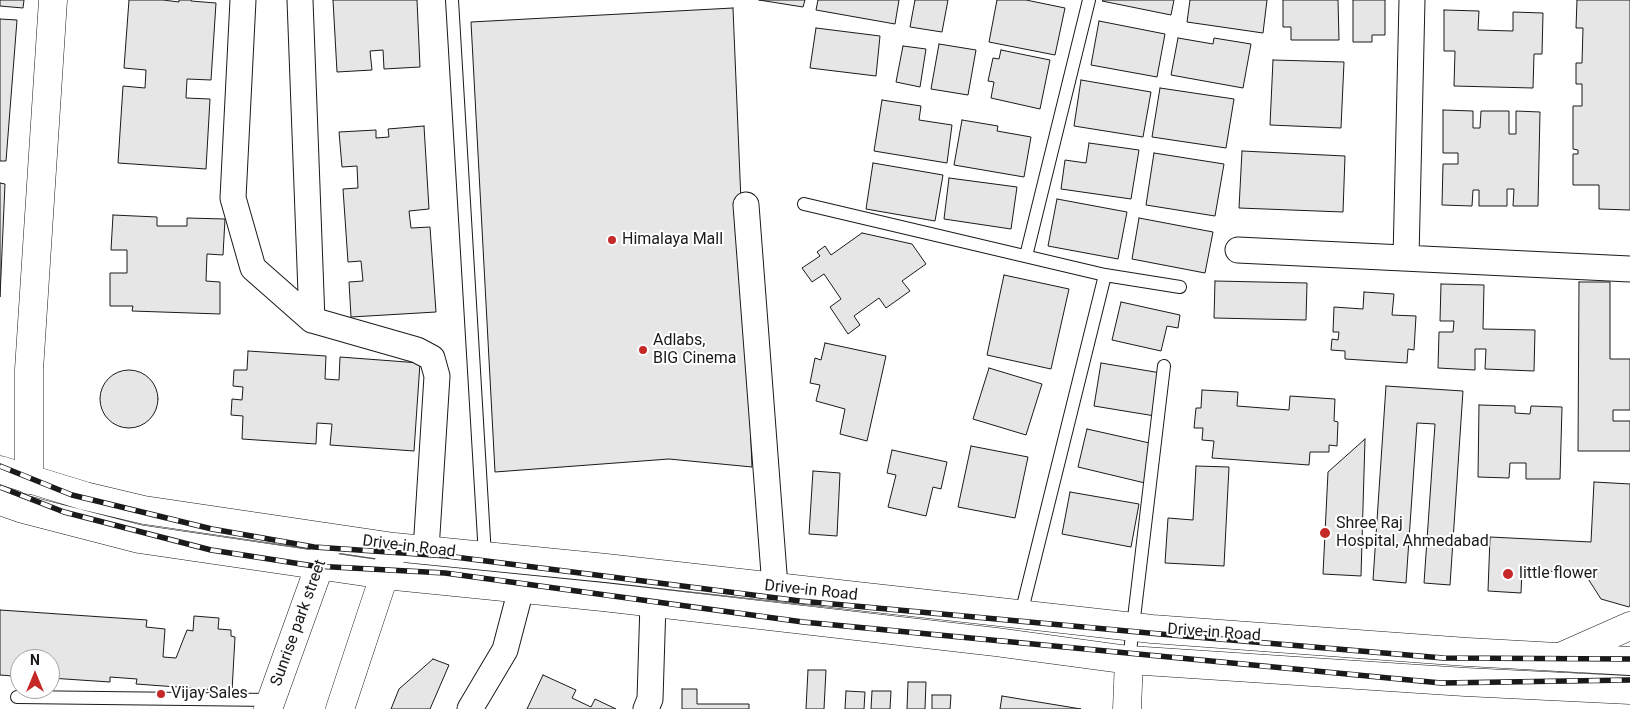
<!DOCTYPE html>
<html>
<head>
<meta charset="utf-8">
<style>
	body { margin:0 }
	#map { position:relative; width:1630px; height:709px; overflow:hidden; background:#fff; font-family:Roboto,sans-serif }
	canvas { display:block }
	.north { position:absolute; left:10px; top:649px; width:50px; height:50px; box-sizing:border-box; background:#fff; border:1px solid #a3a3a3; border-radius:50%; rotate:0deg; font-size:14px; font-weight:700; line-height:20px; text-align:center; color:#1a1a1a }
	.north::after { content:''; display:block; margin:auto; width:18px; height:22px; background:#c62828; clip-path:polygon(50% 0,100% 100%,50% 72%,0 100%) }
</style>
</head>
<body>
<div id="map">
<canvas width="1630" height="709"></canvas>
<div class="north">N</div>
</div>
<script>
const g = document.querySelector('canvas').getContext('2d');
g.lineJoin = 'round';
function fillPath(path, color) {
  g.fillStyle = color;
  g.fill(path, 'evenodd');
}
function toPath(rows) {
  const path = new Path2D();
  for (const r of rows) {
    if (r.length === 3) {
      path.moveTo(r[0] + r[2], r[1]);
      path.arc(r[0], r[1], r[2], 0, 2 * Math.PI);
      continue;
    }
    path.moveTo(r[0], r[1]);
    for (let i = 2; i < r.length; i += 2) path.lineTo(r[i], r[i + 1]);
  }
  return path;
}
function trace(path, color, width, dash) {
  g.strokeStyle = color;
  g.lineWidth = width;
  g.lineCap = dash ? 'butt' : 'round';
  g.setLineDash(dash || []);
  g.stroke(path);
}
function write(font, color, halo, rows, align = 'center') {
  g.font = font + ' Roboto,sans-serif';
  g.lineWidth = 4;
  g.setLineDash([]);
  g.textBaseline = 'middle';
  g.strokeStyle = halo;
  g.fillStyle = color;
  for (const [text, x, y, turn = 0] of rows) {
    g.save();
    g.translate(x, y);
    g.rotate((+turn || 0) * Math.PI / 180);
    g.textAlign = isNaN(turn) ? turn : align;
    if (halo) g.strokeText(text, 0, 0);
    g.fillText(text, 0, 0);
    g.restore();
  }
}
const building = toPath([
	[0,0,24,0,23,8,0,6,0,0],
	[129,0,163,0,179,2,179,0,191,0,191,1,216,3,211,80,187,79,186,98,210,99,206,169,118,163,123,86,145,88,146,70,124,68,129,0],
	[333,0,417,0,420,67,384,69,383,50,370,51,372,70,337,72,333,0],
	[759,0,805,0,803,7,759,0],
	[818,0,899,0,895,24,816,10,818,0],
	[915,0,948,0,942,32,910,27,915,0],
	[997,0,1026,0,1065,8,1055,55,989,42,997,0],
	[1103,0,1174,0,1171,15,1102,1,1103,0],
	[1190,0,1267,0,1263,33,1187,22,1190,0],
	[1283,0,1338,0,1339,40,1291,40,1291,27,1283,27,1283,0],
	[1353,0,1385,0,1385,35,1372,35,1372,42,1353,42,1353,0],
	[1577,0,1630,0,1630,210,1599,209,1599,185,1573,185,1573,154,1578,154,1578,150,1573,149,1573,106,1582,106,1582,84,1576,84,1576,63,1582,63,1583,28,1576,28,1577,0],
	[733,8,752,467,669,459,495,472,471,22,733,8],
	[1444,10,1479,11,1478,30,1513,31,1513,12,1543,13,1542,54,1534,54,1533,88,1454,86,1455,51,1444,51,1444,10],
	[0,19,17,20,6,161,0,161,0,19],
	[1099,21,1165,34,1157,77,1091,65,1099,21],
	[816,28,880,36,876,76,810,68,816,28],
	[1178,38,1213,44,1214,38,1251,44,1243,88,1171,75,1178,38],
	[939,44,976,50,968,95,931,89,939,44],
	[903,46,926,49,920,87,896,82,903,46],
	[1001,50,1050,60,1040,109,991,98,994,82,988,81,993,58,999,59,1001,50],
	[1273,60,1344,62,1341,128,1270,125,1273,60],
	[1081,80,1151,92,1143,137,1074,126,1081,80],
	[1160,88,1234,99,1226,148,1152,137,1160,88],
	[882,100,921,106,919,120,952,125,947,163,874,151,882,100],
	[1443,110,1473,111,1473,128,1480,128,1481,111,1509,111,1509,134,1516,134,1516,111,1540,112,1538,206,1513,206,1514,189,1507,189,1507,206,1479,206,1479,190,1473,190,1472,206,1442,205,1443,164,1458,164,1458,153,1443,153,1443,110],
	[962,120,998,126,997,131,1031,137,1024,177,954,165,962,120],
	[424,126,429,209,409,211,411,228,430,227,436,312,351,317,349,282,363,281,361,261,348,262,343,189,358,188,357,166,342,167,339,132,376,130,376,138,389,137,388,129,424,126],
	[1089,143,1139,150,1131,199,1061,189,1065,160,1086,163,1089,143],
	[1242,151,1345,156,1343,212,1239,208,1242,151],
	[1154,153,1224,164,1215,216,1146,205,1154,153],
	[873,163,943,175,935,221,866,209,873,163],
	[949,178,1017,187,1011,229,944,219,949,178],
	[0,183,5,184,0,297,0,183],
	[1057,199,1127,212,1118,259,1048,246,1057,199],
	[113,215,157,217,157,226,187,226,187,218,225,219,223,255,207,254,206,281,220,282,220,314,132,311,133,306,110,306,110,273,127,273,127,250,111,250,113,215],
	[1139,218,1213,232,1205,273,1132,259,1139,218],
	[862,233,912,244,926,264,902,281,910,291,886,308,879,298,854,316,860,325,848,334,830,307,841,299,824,274,812,282,802,268,820,256,817,252,825,246,831,255,862,233],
	[1004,275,1069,289,1051,369,987,355,1004,275],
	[1215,281,1307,283,1306,320,1214,318,1215,281],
	[1579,282,1610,282,1610,359,1630,359,1630,410,1613,410,1613,421,1630,421,1630,451,1578,451,1579,282],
	[1441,284,1484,285,1483,329,1535,330,1534,371,1485,369,1486,349,1475,349,1475,370,1438,368,1439,332,1453,332,1454,321,1440,321,1441,284],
	[1364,292,1394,294,1392,315,1416,316,1414,350,1408,349,1407,363,1345,359,1345,351,1331,350,1332,339,1338,340,1339,332,1333,332,1334,307,1363,309,1364,292],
	[1121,302,1180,315,1178,328,1167,326,1161,351,1112,340,1121,302],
	[825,343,886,356,867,441,840,434,845,409,816,401,820,385,810,383,815,358,821,360,825,343],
	[248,351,326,356,325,379,339,380,340,357,420,363,414,451,330,445,332,424,317,423,316,444,242,439,243,416,231,415,232,399,242,400,243,387,233,386,234,370,247,370,248,351],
	[1101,363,1161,373,1155,416,1094,406,1101,363],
	[989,368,1042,384,1026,435,973,419,989,368],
	[129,399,29],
	[1386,386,1463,391,1450,585,1424,583,1435,424,1417,423,1406,583,1373,580,1386,386],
	[1202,390,1238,392,1237,406,1289,410,1290,396,1335,399,1334,421,1338,422,1337,446,1329,445,1329,452,1310,452,1309,465,1212,458,1214,441,1202,440,1203,428,1194,428,1196,408,1201,408,1202,390],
	[1479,405,1515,406,1515,413,1530,414,1531,406,1562,407,1560,479,1526,479,1526,463,1510,463,1509,478,1478,477,1479,405],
	[1087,429,1154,444,1145,483,1078,467,1087,429],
	[1365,439,1361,576,1323,574,1328,472,1365,439],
	[971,446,1028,457,1015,518,958,507,971,446],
	[892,450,947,462,941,489,933,487,926,516,888,507,896,475,887,473,892,450],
	[1196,466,1229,467,1224,566,1165,563,1168,518,1193,520,1196,466],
	[813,471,840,473,837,536,809,534,813,471],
	[1594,482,1630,484,1630,605,1629,607,1601,599,1585,574,1522,569,1521,593,1488,591,1490,537,1591,542,1594,482],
	[1070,492,1139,504,1131,547,1062,534,1070,492],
	[0,610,147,620,146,627,165,629,163,657,176,658,187,630,193,631,194,616,219,618,218,629,231,630,231,636,235,637,232,691,136,684,137,679,110,677,110,682,50,678,50,659,20,659,20,667,14,666,13,676,0,675,0,610],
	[433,659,449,665,430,709,391,709,399,689,433,659],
	[808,670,826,670,824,709,806,709,808,670],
	[543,675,576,690,572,698,591,707,595,699,616,709,527,709,543,675],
	[908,682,926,682,925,709,907,709,908,682],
	[682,689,697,689,697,704,749,704,749,709,682,709,682,689],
	[846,691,865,692,864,709,845,709,846,691],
	[872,691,891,691,890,709,871,709,872,691],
	[932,695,951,695,950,709,932,709,932,695],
	[1002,696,1081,709,1000,709,1002,696]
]);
fillPath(building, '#e6e6e6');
trace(building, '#1a1a1a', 1);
const service = toPath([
	[452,0,485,556],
	[804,204,1105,275,1021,614],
	[1026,256,1089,0],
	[1105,275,1180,287],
	[1129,660,1164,366],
	[17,697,272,700]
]);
const minor = toPath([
	[243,0,233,198,253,268,312,320,417,350,432,358,437,376,426,550],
	[300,0,312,320],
	[746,205,775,587],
	[1238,250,1630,269],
	[1406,258,1412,0],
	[470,709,505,650,521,589],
	[646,709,650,699,653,603]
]);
const tertiary = toPath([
	[29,480,29,370,53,0],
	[1560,657,1630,626],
	[1127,709,1129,660]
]);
const secondary = toPath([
	[0,470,85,496,144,510,394,547,606,568,1152,629,1467,652,1630,661],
	[0,501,23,509,139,539,385,575,603,597,996,642,1129,660,1465,682,1630,690],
	[268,709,326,548],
	[340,709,390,558]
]);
trace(service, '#1a1a1a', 14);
trace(minor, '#1a1a1a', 27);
trace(tertiary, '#1a1a1a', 29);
trace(secondary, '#1a1a1a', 29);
trace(service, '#fff', 12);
trace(minor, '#fff', 25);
trace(tertiary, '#fff', 28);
trace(secondary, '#fff', 28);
const rail = toPath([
	[0,466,72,495,212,529,314,547,447,556,800,601,1160,634,1443,658,1630,659],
	[0,487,64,512,211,550,314,566,445,573,803,622,1441,683,1630,680]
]);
trace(rail, '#1a1a1a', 5.5);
trace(rail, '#fff', 4, [11]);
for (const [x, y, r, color] of [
	[612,240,5,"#c62828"],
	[643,350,5,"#c62828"],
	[1325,533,6,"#c62828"],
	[1508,574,6,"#c62828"],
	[161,694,5,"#c62828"]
]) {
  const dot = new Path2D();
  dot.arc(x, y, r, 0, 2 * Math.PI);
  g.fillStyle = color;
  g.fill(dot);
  trace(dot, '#fff', 2);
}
write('16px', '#1a1a1a', '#fff', [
	["Himalaya Mall",622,240],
	["Adlabs,",653,341],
	["BIG Cinema",653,359],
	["Shree Raj",1336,524],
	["Hospital, Ahmedabad",1336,542],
	["little flower",1519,574],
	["Vijay Sales",171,694]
], 'left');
write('16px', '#1a1a1a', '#fff', [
	["Drive-in Road",409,547,7],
	["Drive-in Road",811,591,6],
	["Sunrise park street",299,623,-70],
	["Drive-in Road",1214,633,4]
]);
</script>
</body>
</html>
